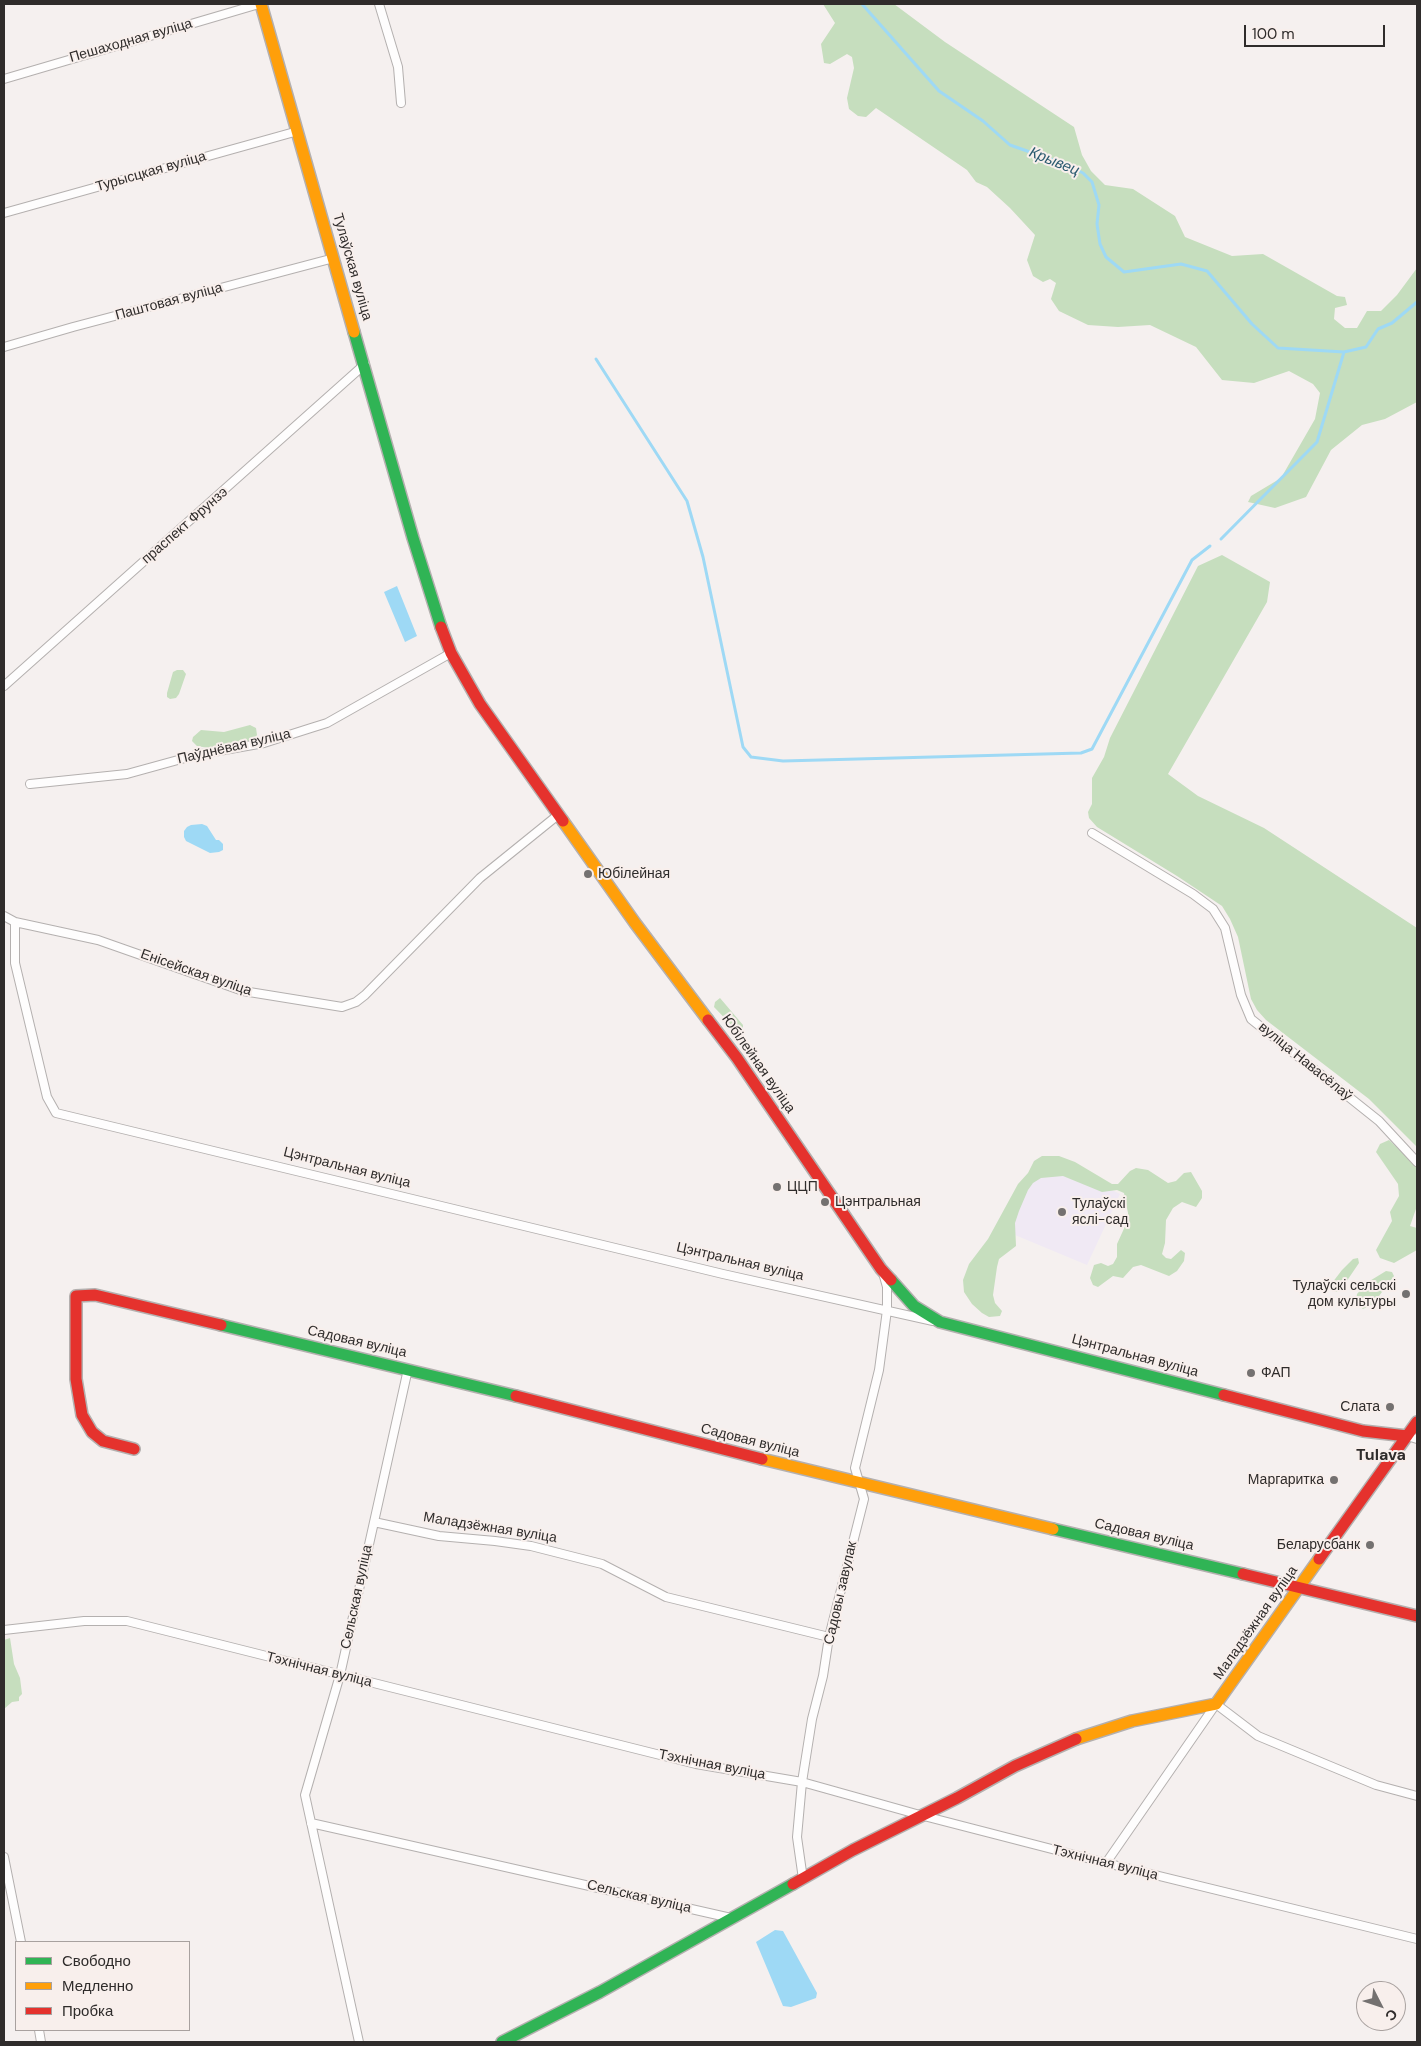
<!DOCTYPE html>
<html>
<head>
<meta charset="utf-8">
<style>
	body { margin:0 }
	#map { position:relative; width:1421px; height:2046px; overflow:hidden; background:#f5f0ef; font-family:"DM Sans",sans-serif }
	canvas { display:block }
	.frame { position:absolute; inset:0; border:5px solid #2f2c2b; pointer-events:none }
	.legend { position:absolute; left:15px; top:1941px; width:175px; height:90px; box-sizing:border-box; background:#f8efec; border:1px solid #a8a19f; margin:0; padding:6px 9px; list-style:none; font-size:15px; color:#2f2c2b }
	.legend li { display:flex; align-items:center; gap:10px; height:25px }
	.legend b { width:25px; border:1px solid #a8a19f }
	.north { position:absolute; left:1356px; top:1981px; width:50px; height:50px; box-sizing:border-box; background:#f8efec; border:1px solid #a8a19f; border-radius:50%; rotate:131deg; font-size:14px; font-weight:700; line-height:20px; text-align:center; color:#2f2c2b }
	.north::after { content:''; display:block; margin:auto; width:18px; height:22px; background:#747170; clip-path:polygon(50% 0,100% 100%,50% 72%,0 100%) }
	.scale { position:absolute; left:1244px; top:25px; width:141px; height:22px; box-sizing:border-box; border:2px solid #2f2c2b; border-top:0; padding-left:6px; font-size:15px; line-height:18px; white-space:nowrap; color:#2f2c2b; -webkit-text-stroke:4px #f8efec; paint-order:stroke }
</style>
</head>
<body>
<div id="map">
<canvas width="1421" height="2046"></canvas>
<div class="frame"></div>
<ul class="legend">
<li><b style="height:6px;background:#30b455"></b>Свободно</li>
<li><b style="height:6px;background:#ff9f0a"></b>Медленно</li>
<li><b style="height:6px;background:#e5322d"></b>Пробка</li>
</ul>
<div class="north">С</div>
<div class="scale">100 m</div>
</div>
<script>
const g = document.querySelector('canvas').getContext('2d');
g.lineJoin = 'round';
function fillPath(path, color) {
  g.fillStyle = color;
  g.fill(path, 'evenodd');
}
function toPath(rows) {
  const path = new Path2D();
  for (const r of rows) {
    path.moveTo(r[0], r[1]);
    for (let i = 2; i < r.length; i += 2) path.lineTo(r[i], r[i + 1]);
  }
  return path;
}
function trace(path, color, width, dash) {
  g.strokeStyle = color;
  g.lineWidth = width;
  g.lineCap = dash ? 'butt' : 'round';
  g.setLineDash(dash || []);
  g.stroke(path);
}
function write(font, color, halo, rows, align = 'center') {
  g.font = font + ' "DM Sans",sans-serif';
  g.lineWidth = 4;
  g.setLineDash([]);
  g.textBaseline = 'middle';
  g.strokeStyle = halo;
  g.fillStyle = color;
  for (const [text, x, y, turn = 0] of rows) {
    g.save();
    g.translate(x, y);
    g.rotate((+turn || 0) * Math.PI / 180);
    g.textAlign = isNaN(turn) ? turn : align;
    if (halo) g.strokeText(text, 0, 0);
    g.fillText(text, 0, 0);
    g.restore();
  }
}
fillPath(toPath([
	[1043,1156,1120,1194,1087,1265,1003,1230]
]), '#f0e9f4');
fillPath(toPath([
	[823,4,894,4,945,42,1074,127,1082,155,1091,171,1105,185,1133,189,1175,216,1185,237,1232,256,1263,254,1337,296,1345,297,1347,305,1335,308,1334,319,1345,328,1357,328,1367,311,1381,311,1397,295,1417,268,1417,402,1385,419,1362,425,1331,450,1306,497,1275,508,1248,502,1251,496,1281,478,1315,419,1320,393,1313,384,1289,371,1254,383,1222,380,1196,347,1150,325,1118,327,1088,325,1059,311,1051,299,1056,283,1050,279,1043,282,1033,276,1027,260,1035,235,1010,208,987,187,976,182,967,170,876,108,866,117,858,116,849,109,847,98,854,68,852,57,847,54,830,64,824,63,821,44,835,23],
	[1222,555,1270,582,1267,602,1168,774,1198,796,1264,828,1417,928,1417,1147,1369,1099,1266,1020,1257,1010,1251,999,1238,937,1230,919,1222,906,1177,876,1097,827,1089,818,1088,812,1092,804,1092,778,1104,757,1110,738,1198,566],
	[177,670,183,670,186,674,179,694,176,698,170,699,167,697,167,693,173,672],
	[250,725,256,728,257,735,252,743,214,749,197,746,192,741,193,737,201,730,224,732],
	[720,998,743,1025,743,1030,739,1033,714,1007,715,1002],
	[1389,1140,1417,1166,1417,1206,1410,1226,1417,1228,1417,1250,1394,1263,1380,1258,1376,1250,1392,1221,1390,1212,1399,1196,1398,1184,1376,1152,1380,1144],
	[1042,1156,1059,1156,1075,1162,1112,1184,1118,1184,1130,1171,1136,1168,1148,1170,1168,1183,1176,1181,1184,1173,1191,1172,1202,1191,1202,1198,1196,1207,1182,1202,1173,1208,1166,1220,1165,1243,1162,1254,1166,1258,1171,1259,1181,1250,1185,1253,1184,1261,1177,1271,1169,1276,1141,1265,1133,1267,1123,1278,1113,1276,1098,1287,1093,1285,1090,1278,1094,1265,1101,1263,1108,1266,1113,1264,1117,1257,1117,1244,1127,1222,1128,1213,1124,1193,1117,1190,1102,1192,1063,1176,1041,1178,1033,1183,1028,1190,1019,1211,1015,1223,1016,1246,999,1259,997,1267,993,1295,995,1303,1002,1311,1000,1316,989,1317,982,1313,972,1304,964,1292,963,1280,969,1264,988,1239,1018,1184,1028,1173,1034,1161],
	[1358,1258,1359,1263,1342,1288,1337,1292,1332,1291,1332,1283,1342,1270,1353,1259],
	[1386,1271,1392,1272,1394,1276,1373,1304,1363,1309,1356,1303,1357,1294,1368,1282],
	[10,1638,14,1664,20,1678,22,1694,19,1697,19,1701,12,1702,4,1709,4,1640]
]), '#c6debe');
fillPath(toPath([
	[397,586,417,636,405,642,384,592],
	[202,824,207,826,216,840,219,840,223,844,223,850,219,852,210,853,186,841,184,837,184,831,187,827,191,825],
	[775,1930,783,1931,817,1993,816,1998,791,2007,783,2006,756,1942]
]), '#9ed9f5');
trace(toPath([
	[862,4,939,91,983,121,1010,145,1067,165,1083,173,1092,182,1099,205,1097,224,1100,244,1106,257,1124,272,1181,264,1207,271,1252,324,1278,348,1344,352,1366,347,1378,329,1392,323,1417,302],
	[596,359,687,501,703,557,743,747,751,757,783,761,1081,753,1092,749,1192,560,1210,546],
	[1221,539,1317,442,1344,352]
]), '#9ed9f5', 3);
const street = toPath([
	[379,4,398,67,401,103],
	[4,79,259,4],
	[4,213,298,131],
	[4,347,73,327,334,258],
	[4,686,365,364],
	[30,784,127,774,196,755,264,743,311,728,327,723,451,653],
	[1092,833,1193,894,1213,909,1225,928,1241,995,1251,1019,1379,1121,1417,1162],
	[4,916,15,922,98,940,243,991,342,1007,356,1002,365,995,480,878,558,815],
	[15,922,15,963,47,1097,56,1113,723,1274,933,1321],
	[1407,1436,1417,1439],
	[374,1522,439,1536,495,1541,531,1546,602,1564,666,1597,829,1637],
	[4,1630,84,1621,127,1621,696,1764,802,1782,920,1815,1106,1863,1417,1939],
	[311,1823,731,1918],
	[4,1857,21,1942],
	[1106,1863,1216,1704,1258,1736,1376,1785,1417,1796],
	[803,1879,797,1837,802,1782,812,1719,823,1676,829,1637,864,1499,855,1468,879,1370,887,1310,887,1287,883,1273],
	[39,2030,41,2042],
	[359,2042,305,1795,340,1675,408,1369]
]);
const fast = toPath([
	[354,332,413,538,441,627],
	[891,1280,914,1306,940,1322,1224,1395],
	[221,1325,516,1396],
	[1053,1529,1243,1574],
	[502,2042,600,1992,793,1884]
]);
const slow = toPath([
	[261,4,354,332],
	[563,821,635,923,708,1020],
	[762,1459,1053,1529],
	[1076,1739,1132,1721,1216,1704,1319,1559]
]);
const jam = toPath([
	[441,627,451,653,480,704,563,821],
	[708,1020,737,1058,881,1269,891,1280],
	[1224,1395,1363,1431,1407,1436],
	[516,1396,762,1459],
	[134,1449,103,1441,92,1432,82,1415,76,1379,76,1296,95,1295,221,1325],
	[1319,1559,1417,1422],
	[1243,1574,1417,1616],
	[793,1884,853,1850,957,1798,1015,1766,1076,1739]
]);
trace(street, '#b4b0af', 10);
trace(fast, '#b4b0af', 14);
trace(slow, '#b4b0af', 14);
trace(jam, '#b4b0af', 14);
trace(street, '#fefdfd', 8);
trace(fast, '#30b455', 11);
trace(slow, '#ff9f0a', 11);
trace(jam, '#e5322d', 11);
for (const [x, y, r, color] of [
	[588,874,5,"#747170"],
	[777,1187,5,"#747170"],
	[825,1202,5,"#747170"],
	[1062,1212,5,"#747170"],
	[1406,1294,5,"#747170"],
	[1251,1373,5,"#747170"],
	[1390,1407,5,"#747170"],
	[1334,1480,5,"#747170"],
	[1370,1545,5,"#747170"]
]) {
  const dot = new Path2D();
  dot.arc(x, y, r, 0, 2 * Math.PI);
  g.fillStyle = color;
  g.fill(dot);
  trace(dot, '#f8efec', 2);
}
write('14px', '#2f2c2b', '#f8efec', [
	["Пешаходная вуліца",131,41,-16],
	["Турысцкая вуліца",151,172,-16],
	["Тулаўская вуліца",352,267,74],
	["Паштовая вуліца",169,302,-15],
	["праспект Фрунзэ",185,526,-41],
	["Паўднёвая вуліца",234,747,-13],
	["Енісейская вуліца",196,973,19],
	["вуліца Навасёлаў",1305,1062,39],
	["Юбілейная вуліца",758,1064,55],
	["Цэнтральная вуліца",347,1168,14],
	["Цэнтральная вуліца",740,1262,13],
	["Садовая вуліца",357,1342,13],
	["Цэнтральная вуліца",1135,1356,15],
	["Садовая вуліца",750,1441,14],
	["Маладзёжная вуліца",490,1528,9],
	["Садовая вуліца",1144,1535,13],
	["Садовы завулак",841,1593,-77],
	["Сельская вуліца",357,1597,-78],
	["Маладзёжная вуліца",1256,1623,-55],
	["Тэхнічная вуліца",319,1670,14],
	["Тэхнічная вуліца",712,1765,11],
	["Тэхнічная вуліца",1105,1863,14],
	["Сельская вуліца",639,1897,13]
]);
write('14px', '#2f2c2b', '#f8efec', [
	["Юбілейная",598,874],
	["ЦЦП",787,1187],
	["Цэнтральная",835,1202],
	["Тулаўскі",1072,1204],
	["яслі-сад",1072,1220],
	["Тулаўскі сельскі",1396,1286,"right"],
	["дом культуры",1396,1302,"right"],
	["ФАП",1261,1373],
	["Слата",1380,1407,"right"],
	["Маргаритка",1324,1480,"right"],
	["Беларусбанк",1360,1545,"right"]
], 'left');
write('italic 15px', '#2a5a6f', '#f8efec', [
	["Крывец",1054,162,22]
]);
write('bold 16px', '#2f2c2b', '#f8efec', [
	["Tulava",1381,1456]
]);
</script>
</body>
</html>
